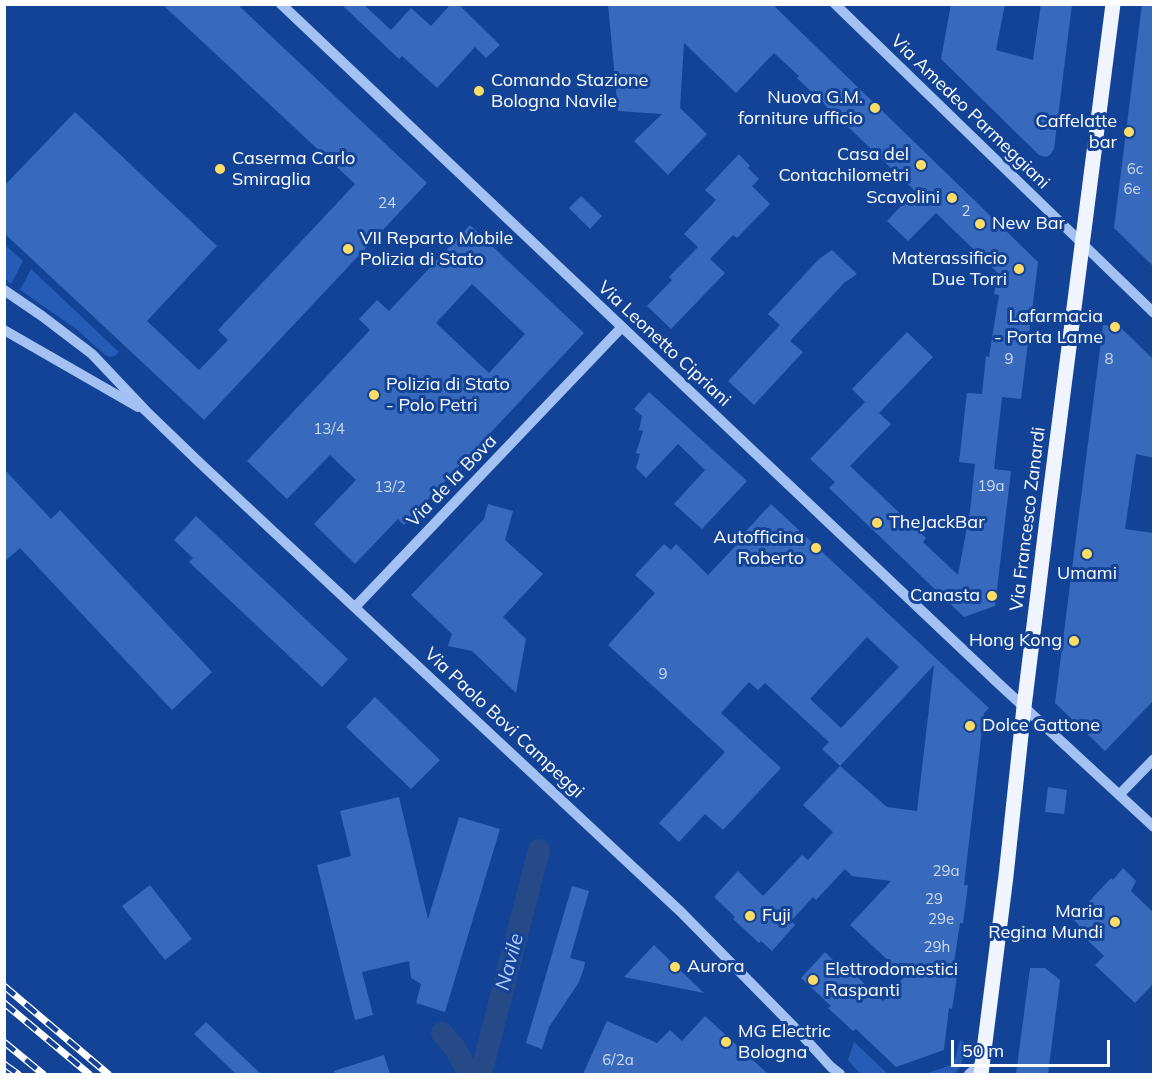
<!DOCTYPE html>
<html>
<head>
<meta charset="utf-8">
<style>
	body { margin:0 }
	#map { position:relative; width:1158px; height:1079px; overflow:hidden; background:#134396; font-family:Mulish,sans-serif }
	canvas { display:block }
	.frame { position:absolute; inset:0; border:6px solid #fff; pointer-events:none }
	.scale { position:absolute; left:951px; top:1040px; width:159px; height:27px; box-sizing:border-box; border:3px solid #fff; border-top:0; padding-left:8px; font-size:18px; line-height:21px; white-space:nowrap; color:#fff; -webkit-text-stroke:4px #134396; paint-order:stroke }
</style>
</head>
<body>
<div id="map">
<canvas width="1158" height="1079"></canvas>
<div class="frame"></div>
<div class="scale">50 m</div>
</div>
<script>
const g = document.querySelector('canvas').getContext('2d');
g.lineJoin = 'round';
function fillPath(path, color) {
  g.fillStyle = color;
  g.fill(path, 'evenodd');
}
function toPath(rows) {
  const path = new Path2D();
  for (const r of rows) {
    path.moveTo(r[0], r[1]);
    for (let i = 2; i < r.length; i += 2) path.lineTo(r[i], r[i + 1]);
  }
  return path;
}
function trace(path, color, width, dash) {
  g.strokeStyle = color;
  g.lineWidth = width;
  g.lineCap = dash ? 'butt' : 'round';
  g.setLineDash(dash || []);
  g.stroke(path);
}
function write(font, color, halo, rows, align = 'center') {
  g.font = font + ' Mulish,sans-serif';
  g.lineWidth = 6;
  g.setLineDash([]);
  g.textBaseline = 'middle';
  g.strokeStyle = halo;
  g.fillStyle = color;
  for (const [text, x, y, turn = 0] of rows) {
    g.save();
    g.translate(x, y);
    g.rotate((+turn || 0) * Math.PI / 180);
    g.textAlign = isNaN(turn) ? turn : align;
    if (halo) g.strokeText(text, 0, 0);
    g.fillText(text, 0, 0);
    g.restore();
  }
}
fillPath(toPath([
	[4,244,23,261,11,284,5,279],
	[31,269,119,352,116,355,110,357,104,354,75,328,20,290],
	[960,1040,966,1044,961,1065,955,1074,925,1074,951,1065,955,1059],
	[854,1042,887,1073,890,1074,860,1074,848,1060]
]), '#265cb5');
trace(toPath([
	[442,1033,455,1048,469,1074],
	[481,1074,539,850]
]), '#264a88', 22);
fillPath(toPath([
	[162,4,237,4,427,183,204,420,4,233,4,186,75,112,217,246,147,321,199,370,228,340,218,330,355,184],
	[341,4,363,4,391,30,411,8,431,26,451,4,458,4,500,45,486,58,475,47,437,88,402,56,399,59],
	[608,4,772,4,1038,262,1021,399,1002,397,994,469,1011,471,995,606,964,617,829,488,835,482,810,459,865,402,852,389,907,332,933,357,879,413,891,424,850,466,926,538,923,542,958,575,970,511,975,464,959,462,967,393,982,394,986,356,989,357,999,295,994,294,998,273,936,213,908,241,887,221,915,191,797,78,799,76,774,53,736,93,684,43,680,108,707,134,668,175,634,141,662,114,618,111],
	[951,4,1005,4,996,50,1033,60,1041,4,1072,4,1054,149,1050,155,1046,157,1039,155,941,59],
	[1142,4,1154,4,1154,267,1114,228],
	[739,154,750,166,748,168,759,179,752,186,770,204,737,238,733,235,710,259,725,273,671,329,647,306,672,280,669,277,698,247,684,234,716,200,705,190],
	[581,196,602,216,590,229,569,208],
	[470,225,584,333,404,525,398,519,355,564,314,524,356,480,330,455,287,499,247,461,370,330,359,319,377,300,389,311],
	[472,284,525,334,489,373,436,323],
	[832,250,857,274,844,283,790,341,803,352,754,405,728,381,780,325,768,314,819,259],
	[1103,325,1120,327,1154,360,1154,458,1136,454,1125,529,1154,533,1154,700,1105,751,1055,703],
	[649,392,747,481,702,529,674,504,705,470,678,444,646,478,636,468,640,454,636,453,643,431,639,430,642,416,634,409],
	[4,469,51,519,60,510,212,672,172,710,20,548,4,562],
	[488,504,513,511,505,540,543,574,503,617,526,639,516,693,472,651,448,646,452,634,411,595,484,519],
	[771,504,989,708,984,713,964,885,968,885,963,923,960,923,953,969,958,970,952,1009,949,1008,944,1050,896,1067,856,1029,853,1031,828,1008,831,1006,801,978,825,952,837,964,840,961,883,1001,905,976,850,925,891,881,852,876,845,869,816,900,813,897,791,921,795,925,772,951,761,941,759,943,733,919,735,917,714,897,738,871,763,896,802,855,808,860,833,832,803,805,840,766,822,749,829,742,765,683,758,690,749,682,721,713,781,768,723,830,705,814,679,842,659,823,725,752,608,645,655,593,635,575,664,544,671,550,676,544,708,575,746,535,744,533],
	[867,637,899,667,841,728,810,699],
	[934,665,917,811,887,807,840,766],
	[196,516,348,659,322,687,189,562,193,558,174,540],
	[375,697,440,760,411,789,346,727],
	[1048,787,1067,790,1064,814,1045,812],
	[399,797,428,919,459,817,500,829,445,1012,416,1003,421,984,411,978,409,961,362,972,373,1015,355,1020,317,865,351,856,340,811],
	[1123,868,1136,881,1131,891,1154,913,1154,983,1135,1003,1095,965,1104,956,1076,929,1079,925,1073,919,1111,878,1113,880],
	[150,885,192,939,165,960,122,906],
	[572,886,589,891,570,958,585,962,584,968,579,982,549,1027,542,1049,526,1043],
	[654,945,683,973,704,993,624,977],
	[1030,968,1045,968,1060,980,1048,1074,1016,1074],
	[705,1016,768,1074,583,1074,607,1021,657,1043,670,1030,682,1041],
	[206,1022,245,1059,261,1074,236,1074,194,1034],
	[384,1055,390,1074,335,1074,334,1071]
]), '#376abc');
trace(toPath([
	[281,4,998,683,1154,827],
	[835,4,1154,313],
	[4,290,42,316,92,354,146,411,200,463,681,912,800,1033,831,1067,840,1074],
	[4,330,138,407],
	[356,606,622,327],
	[1119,795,1154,759],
	[969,1074,982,1063]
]), '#a3c2f3', 10);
trace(toPath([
	[981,1074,1006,876,1024,707,1049,503,1113,4]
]), '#eff4ff', 15);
const rail = toPath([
	[4,986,108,1074],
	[4,1003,89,1074],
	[4,1042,43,1074],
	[4,1064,18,1074]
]);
trace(rail, '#fff', 7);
trace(rail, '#134396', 4.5, [14]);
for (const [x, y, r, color] of [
	[479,91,6,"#ffdd65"],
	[875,108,6,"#ffdd65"],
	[1129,132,6,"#ffdd65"],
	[921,165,6,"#ffdd65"],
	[220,169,6,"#ffdd65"],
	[952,198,6,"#ffdd65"],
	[980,224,6,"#ffdd65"],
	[348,249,6,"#ffdd65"],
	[1019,269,6,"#ffdd65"],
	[1115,327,6,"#ffdd65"],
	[374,395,6,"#ffdd65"],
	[877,523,6,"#ffdd65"],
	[816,548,6,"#ffdd65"],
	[1087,554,6,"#ffdd65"],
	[992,596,6,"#ffdd65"],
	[1074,641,6,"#ffdd65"],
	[970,726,6,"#ffdd65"],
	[750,916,6,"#ffdd65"],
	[1115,922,6,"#ffdd65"],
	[675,967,6,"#ffdd65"],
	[813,980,6,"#ffdd65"],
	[726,1042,6,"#ffdd65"]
]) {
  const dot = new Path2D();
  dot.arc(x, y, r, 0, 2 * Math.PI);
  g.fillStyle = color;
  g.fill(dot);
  trace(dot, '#134396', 2);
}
write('15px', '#cddaee', null, [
	["6c",1135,169],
	["6e",1132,189],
	["24",387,203],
	["2",966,211],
	["9",1009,359],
	["8",1109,359],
	["13/4",329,429],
	["19a",991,486],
	["13/2",390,487],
	["9",663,674],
	["29a",946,871],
	["29",934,899],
	["29e",941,919],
	["29h",937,947],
	["6/2a",618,1060]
]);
write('18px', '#fff', '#134396', [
	["Comando Stazione",491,81],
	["Bologna Navile",491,102],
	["Nuova G.M.",863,98,"right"],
	["forniture ufficio",863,119,"right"],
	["Caffelatte",1117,122,"right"],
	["bar",1117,143,"right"],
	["Casa del",909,155,"right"],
	["Contachilometri",909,176,"right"],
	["Caserma Carlo",232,159],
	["Smiraglia",232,180],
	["Scavolini",940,198,"right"],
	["New Bar",992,224],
	["VII Reparto Mobile",360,239],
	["Polizia di Stato",360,260],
	["Materassificio",1007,259,"right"],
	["Due Torri",1007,280,"right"],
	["Lafarmacia",1103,317,"right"],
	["- Porta Lame",1103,338,"right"],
	["Polizia di Stato",386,385],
	["- Polo Petri",386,406],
	["TheJackBar",889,523],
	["Autofficina",804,538,"right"],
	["Roberto",804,559,"right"],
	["Umami",1087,574,"center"],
	["Canasta",980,596,"right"],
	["Hong Kong",1062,641,"right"],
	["Dolce Gattone",982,726],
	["Maria",1103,912,"right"],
	["Regina Mundi",1103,933,"right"],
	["Fuji",762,916],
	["Aurora",687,967],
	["Elettrodomestici",825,970],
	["Raspanti",825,991],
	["MG Electric",738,1032],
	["Bologna",738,1053]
], 'left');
write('18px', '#fff', '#134396', [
	["Via Amedeo Parmeggiani",970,112,44],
	["Via Leonetto Cipriani",664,344,43],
	["Via de la Bova",452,481,-46],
	["Via Francesco Zanardi",1028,519,-83],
	["Via Paolo Bovi Campeggi",504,723,43]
]);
write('italic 20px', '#b0ccf9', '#134396', [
	["Navile",510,962,-75]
]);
</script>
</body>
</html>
